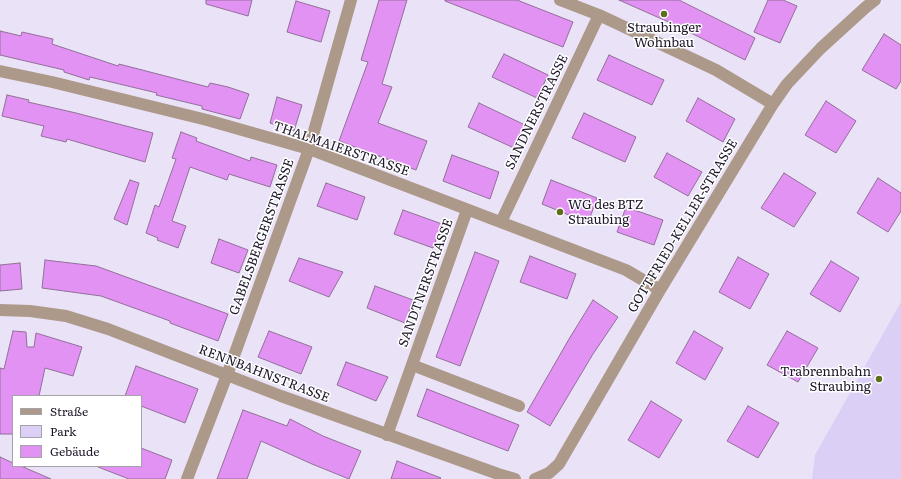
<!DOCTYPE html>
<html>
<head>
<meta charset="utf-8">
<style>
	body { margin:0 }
	#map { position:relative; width:901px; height:479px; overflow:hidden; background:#eae3f8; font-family:Literata,serif }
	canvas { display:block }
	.legend { position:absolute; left:12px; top:395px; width:130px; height:72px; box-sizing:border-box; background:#fff; border:1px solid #a5a2a9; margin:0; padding:5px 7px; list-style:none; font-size:12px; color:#1d1629 }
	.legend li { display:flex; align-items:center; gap:8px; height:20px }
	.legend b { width:20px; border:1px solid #a5a2a9 }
</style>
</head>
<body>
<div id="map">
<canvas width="901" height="479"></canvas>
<ul class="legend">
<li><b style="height:5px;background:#ad9989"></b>Straße</li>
<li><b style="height:11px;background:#dccff6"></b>Park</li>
<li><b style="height:11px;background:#e292f2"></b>Gebäude</li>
</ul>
</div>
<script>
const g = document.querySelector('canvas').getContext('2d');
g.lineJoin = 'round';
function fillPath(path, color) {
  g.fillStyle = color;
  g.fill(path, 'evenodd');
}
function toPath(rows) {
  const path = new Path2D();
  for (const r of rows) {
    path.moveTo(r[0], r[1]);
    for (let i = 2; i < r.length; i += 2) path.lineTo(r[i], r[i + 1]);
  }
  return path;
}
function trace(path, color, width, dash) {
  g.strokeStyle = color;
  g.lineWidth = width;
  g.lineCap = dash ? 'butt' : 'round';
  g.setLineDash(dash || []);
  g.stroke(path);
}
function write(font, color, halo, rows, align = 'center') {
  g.font = font + ' Literata,serif';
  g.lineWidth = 3;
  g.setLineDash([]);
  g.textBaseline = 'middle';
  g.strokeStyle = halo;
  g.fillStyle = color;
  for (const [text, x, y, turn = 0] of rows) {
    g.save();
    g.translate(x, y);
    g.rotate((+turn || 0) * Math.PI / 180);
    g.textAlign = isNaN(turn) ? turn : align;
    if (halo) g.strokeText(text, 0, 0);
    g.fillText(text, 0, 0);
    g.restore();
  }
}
fillPath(toPath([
	[901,302,901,479,812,479,815,455]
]), '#dccff6');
const building = toPath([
	[206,0,252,0,248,16,206,4,206,0],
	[379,0,407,0,382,84,392,87,378,123,427,141,416,170,339,141,368,62,361,60,379,0],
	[445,0,517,0,573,22,563,47,445,1,445,0],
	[619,0,679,0,755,38,745,60,673,24,619,0],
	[768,0,783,0,797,6,780,43,754,32,768,0],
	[296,1,330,11,321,42,287,32,296,1],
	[0,31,21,36,22,32,53,39,52,44,118,66,119,64,208,87,210,83,228,87,249,94,240,119,202,109,202,106,156,95,157,93,90,77,89,80,64,72,64,70,0,55,0,31],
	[884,34,901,45,901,81,896,89,862,70,884,34],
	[504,54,548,75,537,98,492,77,504,54],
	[609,55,664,80,652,105,597,80,609,55],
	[7,95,29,100,28,102,76,113,153,133,145,162,67,139,66,142,41,136,44,126,2,116,7,95],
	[277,97,302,105,294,131,270,123,277,97],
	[698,98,735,119,723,142,686,121,698,98],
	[826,101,856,121,836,153,805,135,826,101],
	[479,103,525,125,514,148,468,127,479,103],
	[584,113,636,137,625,162,572,138,584,113],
	[181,132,197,138,196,141,250,161,251,157,277,165,270,187,229,174,227,180,190,167,172,221,186,226,178,248,157,240,158,238,146,233,155,205,159,207,176,159,172,158,181,132],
	[667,153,702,172,688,196,654,177,667,153],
	[452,155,499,172,490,199,443,181,452,155],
	[784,173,816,193,794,227,761,208,784,173],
	[878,178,901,193,901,211,888,232,857,213,878,178],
	[130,180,139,183,127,225,114,219,130,180],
	[551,180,597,198,588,223,542,204,551,180],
	[326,183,365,197,357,220,317,206,326,183],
	[626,207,663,220,654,245,617,232,626,207],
	[403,210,442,224,433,248,394,234,403,210],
	[219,239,248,250,239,273,211,263,219,239],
	[475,252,499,261,460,366,436,357,475,252],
	[530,256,576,274,567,299,520,282,530,256],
	[738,257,769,274,750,309,719,292,738,257],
	[299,258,343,272,329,297,289,281,299,258],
	[45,260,96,266,228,314,218,341,170,323,170,321,101,296,42,288,45,260],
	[831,261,859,278,840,312,810,294,831,261],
	[20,263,22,289,0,291,0,265,20,263],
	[375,286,413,300,405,323,367,308,375,286],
	[593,300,618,317,593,354,550,426,527,412,569,339,593,300],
	[13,331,26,332,27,347,34,347,36,333,82,347,73,376,45,368,39,396,13,396,13,434,0,434,0,368,4,369,13,331],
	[269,331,312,347,301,374,258,357,269,331],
	[694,331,723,348,705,380,676,363,694,331],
	[787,331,818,348,798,382,767,365,787,331],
	[346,362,388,377,376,401,337,385,346,362],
	[136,366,198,389,185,423,141,406,141,396,125,396,136,366],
	[427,389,519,425,508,451,417,416,427,389],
	[651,401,682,420,659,458,628,440,651,401],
	[748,406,779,423,758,458,727,441,748,406],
	[243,410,287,426,290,419,323,436,361,451,349,479,312,464,261,441,247,479,217,479,243,410],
	[141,448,172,460,165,479,129,479,98,467,98,466,141,466,141,448],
	[0,457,13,463,13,466,21,466,51,479,0,479,0,457],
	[397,461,441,478,440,479,391,479,397,461]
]);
fillPath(building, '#e292f2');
trace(building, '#916f98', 1);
trace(toPath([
	[560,0,599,15,716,70,773,104],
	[0,71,52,82,207,120,309,149,626,270,660,290],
	[501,222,599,15],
	[0,310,30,311,66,316,108,329,281,396,498,474,515,479],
	[412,365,519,406],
	[387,435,467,210],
	[187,479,227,375,309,149,351,0],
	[535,479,549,473,559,464,660,290,773,104,787,84,821,48,866,7,875,0]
]), '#ad9989', 12);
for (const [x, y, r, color] of [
	[664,14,4,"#5d6f1c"],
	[560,212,4,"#5d6f1c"],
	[879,379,4,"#5d6f1c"]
]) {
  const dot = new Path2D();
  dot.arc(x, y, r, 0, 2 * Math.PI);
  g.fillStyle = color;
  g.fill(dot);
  trace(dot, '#fff', 1.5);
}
write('13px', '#1d1629', '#fff', [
	["Straubinger",664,28],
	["Wohnbau",664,43],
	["WG des BTZ",568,205,"left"],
	["Straubing",568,220,"left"],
	["Trabrennbahn",871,372,"right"],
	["Straubing",871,387,"right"]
]);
write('13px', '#1d1629', '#fff', [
	["SANDNERSTRASSE",537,112,-64],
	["THALMAIERSTRASSE",341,149,19],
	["GOTTFRIED-KELLER-STRASSE",683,226,-59],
	["GABELSBERGERSTRASSE",262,237,-70],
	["SANDTNERSTRASSE",426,283,-70],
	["RENNBAHNSTRASSE",264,374,21]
]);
</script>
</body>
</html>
